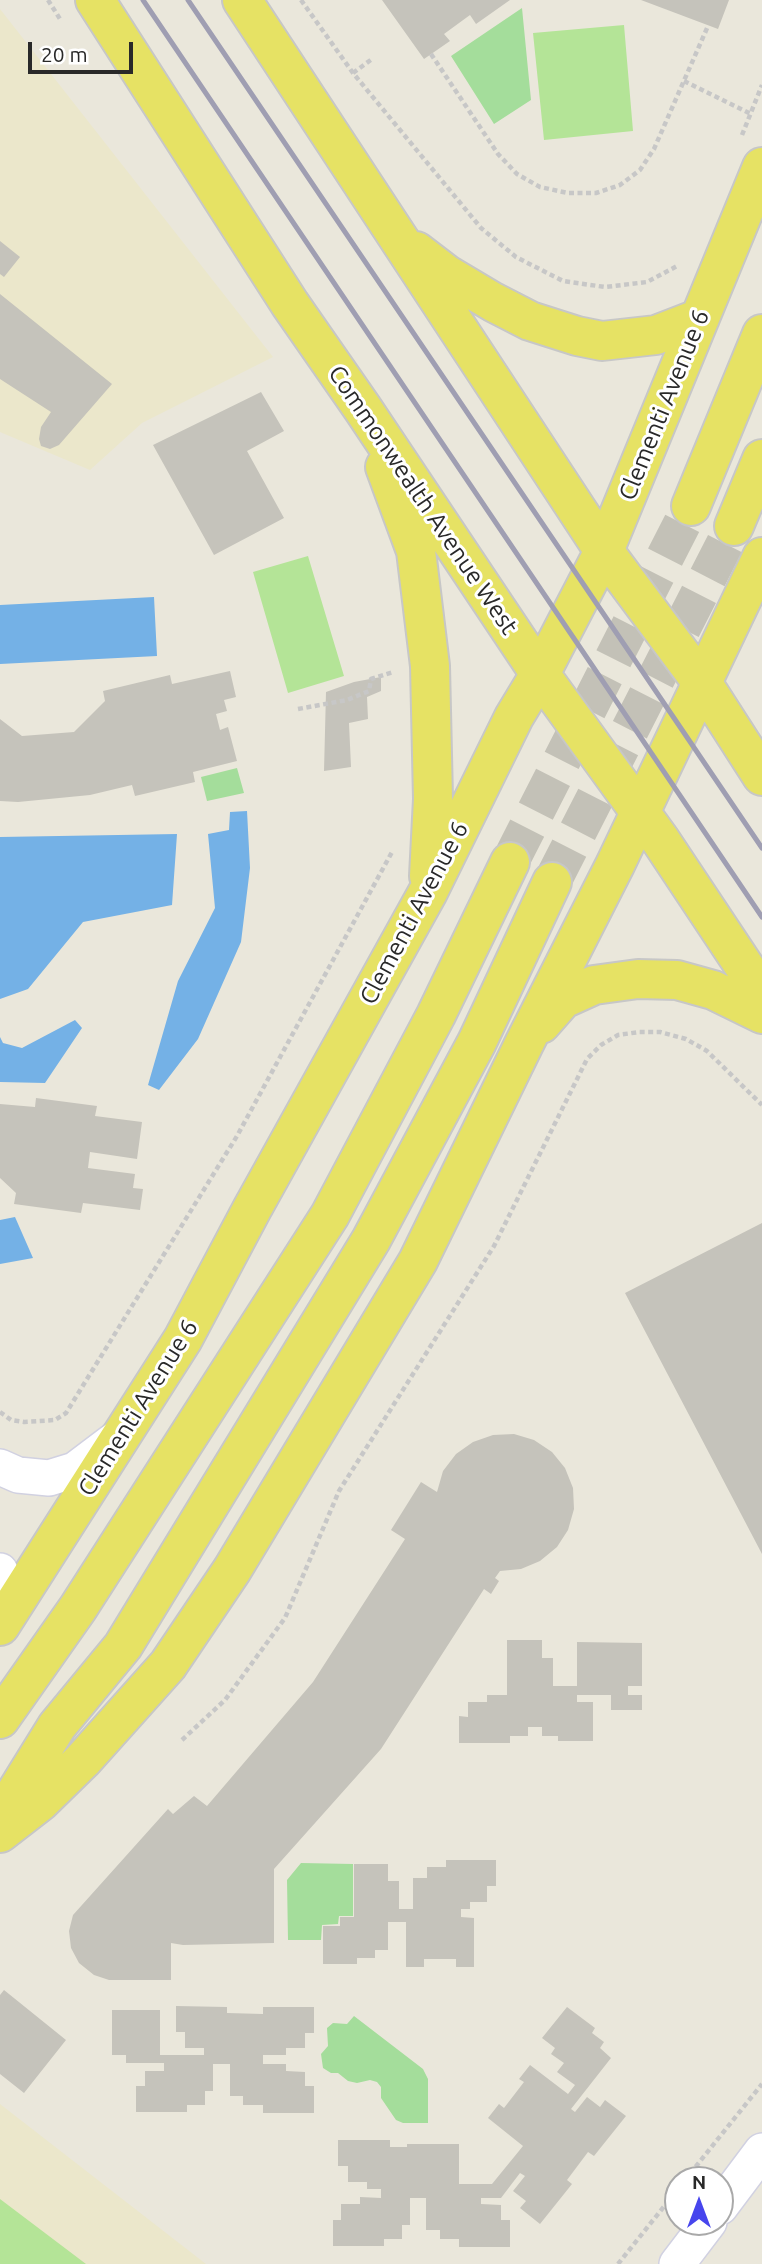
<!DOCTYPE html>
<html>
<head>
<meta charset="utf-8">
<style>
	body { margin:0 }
	#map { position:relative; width:762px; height:2264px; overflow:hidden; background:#eae7db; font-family:Ubuntu,sans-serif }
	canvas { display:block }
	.north { position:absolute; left:664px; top:2166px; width:70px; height:70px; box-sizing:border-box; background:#fff; border:2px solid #a9a9a9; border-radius:50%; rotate:0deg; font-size:19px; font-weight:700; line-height:28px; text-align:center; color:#292929 }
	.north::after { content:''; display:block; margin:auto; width:24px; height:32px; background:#4745ed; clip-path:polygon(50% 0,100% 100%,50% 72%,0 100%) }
	.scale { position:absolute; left:28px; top:42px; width:105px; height:32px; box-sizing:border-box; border:4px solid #292929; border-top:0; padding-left:9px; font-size:21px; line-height:24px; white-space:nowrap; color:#292929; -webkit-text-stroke:5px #fff; paint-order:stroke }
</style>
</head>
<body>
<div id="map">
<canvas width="762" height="2264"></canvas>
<div class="north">N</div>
<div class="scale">20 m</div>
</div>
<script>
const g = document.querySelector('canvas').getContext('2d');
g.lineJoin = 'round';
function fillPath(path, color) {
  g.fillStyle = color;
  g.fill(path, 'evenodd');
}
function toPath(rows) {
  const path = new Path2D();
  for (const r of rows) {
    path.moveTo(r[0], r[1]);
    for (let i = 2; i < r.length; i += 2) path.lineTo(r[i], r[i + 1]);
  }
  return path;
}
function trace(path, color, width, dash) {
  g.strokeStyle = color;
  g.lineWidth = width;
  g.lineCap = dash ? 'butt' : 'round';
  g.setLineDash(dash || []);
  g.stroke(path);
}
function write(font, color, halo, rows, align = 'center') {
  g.font = font + ' Ubuntu,sans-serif';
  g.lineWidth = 6;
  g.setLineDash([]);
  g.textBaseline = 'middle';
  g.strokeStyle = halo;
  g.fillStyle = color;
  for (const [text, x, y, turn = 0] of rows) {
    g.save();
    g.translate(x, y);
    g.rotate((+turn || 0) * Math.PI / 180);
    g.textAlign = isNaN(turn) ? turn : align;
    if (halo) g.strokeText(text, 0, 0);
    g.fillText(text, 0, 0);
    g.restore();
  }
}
fillPath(toPath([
	[0,9,273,357,142,423,90,470,0,432],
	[0,2104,206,2264,0,2264]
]), '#ebe7cb');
fillPath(toPath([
	[522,8,531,100,494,124,451,56],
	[237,768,244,793,207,801,201,777],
	[301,1863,353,1864,353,1916,339,1916,338,1924,322,1925,321,1940,288,1940,287,1880],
	[354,2016,423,2069,428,2079,428,2123,403,2123,396,2120,381,2098,381,2087,377,2082,370,2080,357,2083,348,2081,338,2073,331,2073,323,2068,321,2054,328,2046,327,2028,333,2023,347,2024]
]), '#a4dd9b');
fillPath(toPath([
	[624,25,633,131,544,140,533,33],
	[308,556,344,676,288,693,253,572],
	[0,2199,86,2264,0,2264]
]), '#b4e497');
fillPath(toPath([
	[154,597,157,656,0,664,0,605],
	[247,811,250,868,241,942,198,1039,159,1090,148,1085,178,981,215,908,208,834,229,830,230,812],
	[177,834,172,905,83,922,28,989,0,999,0,837],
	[75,1020,82,1028,45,1083,0,1082,0,1037,3,1043,22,1048],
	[15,1217,33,1258,0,1264,0,1220]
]), '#74b1e6');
fillPath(toPath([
	[382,0,510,0,476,24,470,15,444,34,450,41,424,59],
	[641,0,729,0,718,29],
	[0,241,20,257,4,277,0,274],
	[0,294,112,384,59,445,50,449,41,446,39,439,41,427,51,412,0,379],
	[261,392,284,431,247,451,284,518,214,555,153,445],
	[230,671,236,697,224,700,227,711,216,714,220,730,228,727,237,761,193,772,195,782,135,796,132,785,90,795,18,802,0,801,0,719,22,736,74,732,105,701,103,691,170,675,172,684],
	[381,677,381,691,367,697,368,719,349,723,351,767,324,771,326,692,354,682],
	[36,1098,97,1106,95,1116,142,1122,137,1159,90,1152,88,1168,135,1174,133,1188,143,1189,140,1210,83,1203,81,1213,14,1204,16,1193,0,1178,0,1104,35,1107],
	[762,1223,762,1554,625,1293],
	[514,1434,534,1440,552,1452,565,1468,573,1488,574,1509,568,1530,557,1547,540,1561,521,1569,500,1571,495,1578,499,1581,491,1594,484,1589,381,1749,274,1869,274,1943,183,1945,171,1943,171,1980,109,1980,94,1975,79,1963,71,1948,69,1931,73,1915,168,1809,173,1814,194,1796,207,1806,313,1682,405,1539,391,1530,421,1482,437,1492,443,1471,456,1454,473,1442,493,1435],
	[507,1640,542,1640,542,1658,553,1658,553,1686,577,1686,577,1642,642,1643,642,1686,628,1686,628,1695,642,1695,642,1710,611,1710,611,1695,577,1695,577,1702,593,1702,593,1741,558,1741,558,1736,542,1736,542,1727,528,1727,528,1736,510,1736,510,1743,459,1743,459,1716,468,1717,468,1702,487,1702,487,1695,507,1695],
	[446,1860,496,1860,496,1886,487,1886,487,1902,470,1902,470,1909,461,1909,461,1917,474,1918,474,1967,456,1967,456,1959,424,1959,424,1967,406,1967,406,1922,388,1922,388,1950,375,1950,375,1958,357,1958,357,1964,323,1964,323,1926,340,1926,340,1917,354,1917,354,1864,388,1864,388,1881,399,1881,399,1909,413,1909,413,1878,427,1878,427,1867,446,1867],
	[4,1990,66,2040,24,2093,0,2074,0,1995],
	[176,2006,227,2007,227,2013,263,2014,263,2007,314,2007,314,2033,305,2033,305,2048,286,2048,286,2055,263,2055,263,2064,286,2064,286,2071,305,2072,305,2086,314,2086,314,2113,263,2113,263,2105,243,2105,243,2096,230,2096,230,2064,213,2064,213,2091,205,2091,205,2105,187,2105,187,2112,136,2112,136,2086,145,2086,145,2071,164,2071,164,2063,126,2063,126,2055,112,2055,112,2010,160,2010,160,2055,204,2055,204,2048,185,2048,185,2032,176,2032],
	[567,2007,595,2028,592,2033,604,2042,600,2048,611,2058,571,2109,575,2112,587,2097,600,2107,605,2100,626,2116,594,2156,588,2152,567,2180,572,2184,540,2224,520,2208,526,2201,513,2191,525,2176,520,2173,501,2198,481,2198,481,2204,501,2205,501,2220,510,2220,510,2247,459,2247,459,2239,440,2239,440,2230,426,2230,426,2198,410,2198,410,2225,402,2225,402,2239,384,2239,384,2246,333,2246,333,2220,341,2220,341,2204,360,2204,360,2197,381,2198,381,2189,367,2189,367,2182,348,2182,348,2166,338,2166,338,2140,390,2140,390,2147,407,2147,407,2144,459,2144,459,2184,492,2184,523,2146,488,2118,499,2104,504,2108,524,2082,519,2079,530,2065,568,2094,575,2085,557,2072,564,2063,551,2054,555,2048,542,2038]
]), '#c5c3bb');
trace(toPath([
	[510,862,691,506],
	[552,882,734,526]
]), '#c3c1b7', 38, [38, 19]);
const minor = toPath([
	[0,1467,18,1475,49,1478,75,1470,116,1439],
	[0,1571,3,1585,1,1623],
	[720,2207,762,2151],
	[677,2264,709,2222]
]);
const primary = toPath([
	[95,0,290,304,363,409,540,674,661,841,762,993],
	[242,0,604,551,703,684,762,776],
	[416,251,446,274,493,302,530,321,577,336,602,341,656,335,700,318],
	[385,467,416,551,430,666,433,799,429,876],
	[691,506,762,334],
	[734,526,762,459],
	[541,1024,563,999,594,985,638,979,677,980,713,990,762,1014],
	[0,1626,183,1339,252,1209,428,892,514,717,540,674,604,551,762,167],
	[0,1719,78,1608,330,1215,436,1015,510,862],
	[0,1818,57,1726,123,1646,371,1240,477,1042,552,882],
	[0,1833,40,1802,83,1760,168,1665,232,1570,418,1261,524,1044,615,865,762,557]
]);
trace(minor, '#d1d1e1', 38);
trace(primary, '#c7c7c7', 42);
trace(toPath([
	[48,0,60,19],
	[301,0,353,73,481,228,516,257,563,281,605,287,647,282,679,265],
	[431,54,498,154,517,174,540,187,568,193,596,193,620,185,640,170,654,149,708,26],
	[353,73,372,59],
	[684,81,751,114],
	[742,135,762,85],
	[298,709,347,700,369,691,371,679,393,672],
	[0,1412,11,1420,24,1422,55,1420,66,1413,237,1136,392,852],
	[182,1740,225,1700,285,1618,339,1491,494,1246,587,1059,601,1045,618,1035,639,1032,660,1032,686,1039,707,1051,762,1105],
	[685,2180,762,2084],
	[618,2264,678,2189]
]), '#c7c7c7', 4.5, [5, 3.5]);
trace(minor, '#fff', 35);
trace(primary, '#e6e264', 38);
trace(toPath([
	[143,0,762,917],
	[188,0,762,848]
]), '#9f9eb2', 5);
write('24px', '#292929', '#fff', [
	["Clementi Avenue 6",664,405,-68],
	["Commonwealth Avenue West",423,500,56],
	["Clementi Avenue 6",414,913,-62],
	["Clementi Avenue 6",138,1408,-58]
]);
</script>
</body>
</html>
